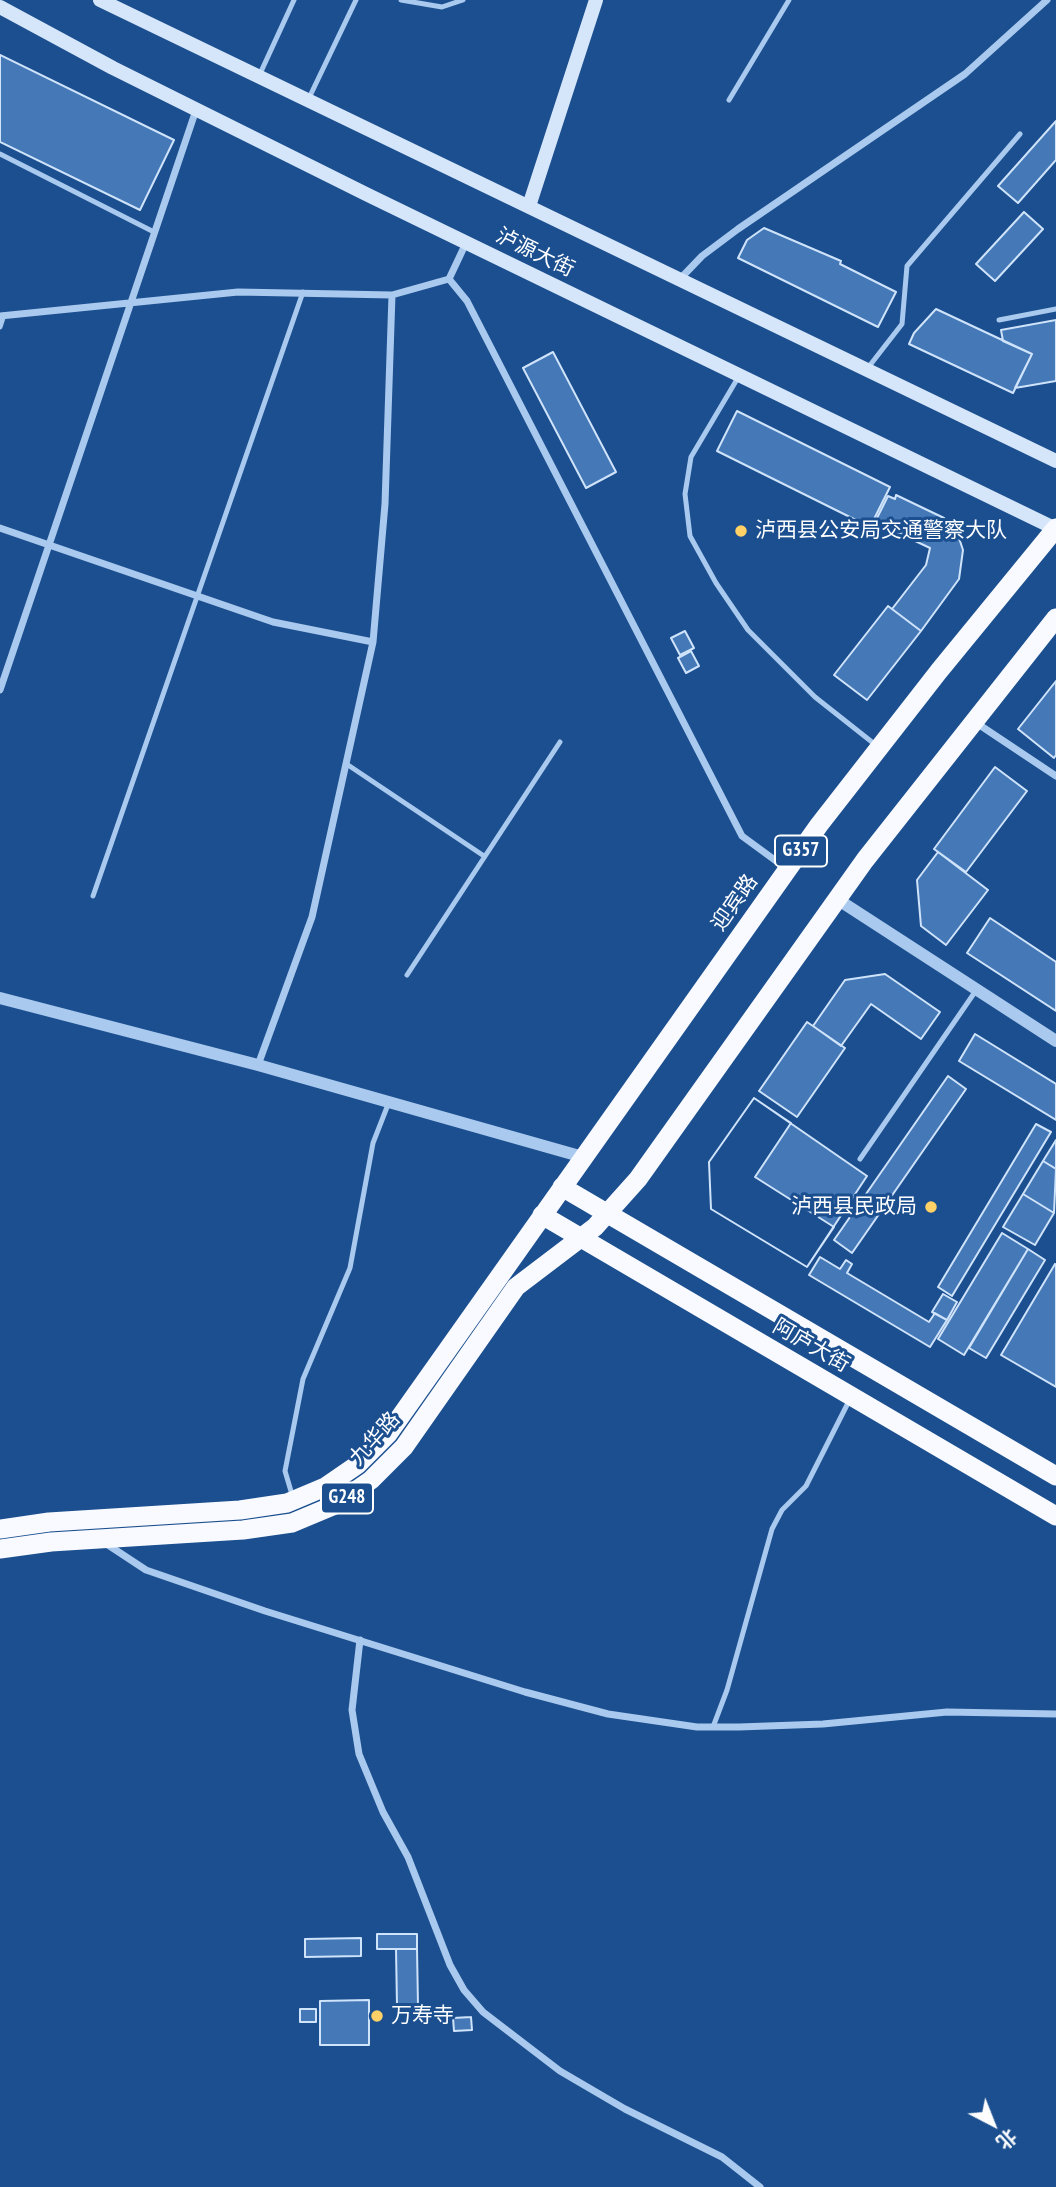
<!DOCTYPE html>
<html>
<head>
<meta charset="utf-8">
<style>
	body { margin:0 }
	#map { position:relative; width:1056px; height:2187px; overflow:hidden; background:#1b4f8f; font-family:"PT Sans Narrow","Noto Sans SC",sans-serif }
	canvas { display:block }
	.north { position:absolute; left:958px; top:2089px; width:70px; height:70px; -webkit-text-stroke:5px #1b4f8f; paint-order:stroke; rotate:138deg; font-size:19px; font-weight:700; line-height:28px; text-align:center; color:#fff }
	.north::after { content:''; display:block; margin:auto; width:24px; height:32px; background:#fff; clip-path:polygon(50% 0,100% 100%,50% 72%,0 100%) }
</style>
</head>
<body>
<div id="map">
<canvas width="1056" height="2187"></canvas>
<div class="north">北</div>
</div>
<script>
const g = document.querySelector('canvas').getContext('2d');
g.lineJoin = 'round';
function fillPath(path, color) {
  g.fillStyle = color;
  g.fill(path, 'evenodd');
}
function toPath(rows) {
  const path = new Path2D();
  for (const r of rows) {
    path.moveTo(r[0], r[1]);
    for (let i = 2; i < r.length; i += 2) path.lineTo(r[i], r[i + 1]);
  }
  return path;
}
function trace(path, color, width, dash) {
  g.strokeStyle = color;
  g.lineWidth = width;
  g.lineCap = dash ? 'butt' : 'round';
  g.setLineDash(dash || []);
  g.stroke(path);
}
function write(font, color, halo, rows, align = 'center') {
  g.font = font + ' "PT Sans Narrow","Noto Sans SC",sans-serif';
  g.lineWidth = 6;
  g.setLineDash([]);
  g.textBaseline = 'middle';
  g.strokeStyle = halo;
  g.fillStyle = color;
  for (const [text, x, y, turn = 0] of rows) {
    g.save();
    g.translate(x, y);
    g.rotate((+turn || 0) * Math.PI / 180);
    g.textAlign = isNaN(turn) ? turn : align;
    if (halo) g.strokeText(text, 0, 0);
    g.fillText(text, 0, 0);
    g.restore();
  }
}
const building = toPath([
	[0,55,174,140,140,210,0,142,0,55],
	[1056,121,1056,160,1018,203,998,186,1056,121],
	[1024,212,1043,229,995,281,976,264,1024,212],
	[764,228,841,261,840,264,896,292,878,327,738,258,747,240,764,228],
	[936,309,1032,354,1013,393,909,344,914,333,936,309],
	[1056,320,1056,381,1015,388,1032,354,1003,341,1001,330,1056,320],
	[553,352,616,472,586,488,523,368,553,352],
	[737,411,890,487,870,527,717,451,737,411],
	[896,495,944,518,957,532,963,550,959,579,921,631,892,609,926,565,930,548,875,522,888,496,895,499,896,495],
	[888,606,921,631,867,700,834,675,888,606],
	[685,631,694,648,680,655,671,638,685,631],
	[691,651,699,666,686,673,678,658,691,651],
	[1056,681,1056,755,1054,758,1018,729,1056,681],
	[995,767,1027,791,966,872,934,849,995,767],
	[938,852,988,890,946,945,921,926,917,880,938,852],
	[990,918,1056,962,1056,1011,967,953,990,918],
	[885,974,940,1012,921,1039,871,1004,841,1046,813,1026,845,980,885,974],
	[807,1022,845,1048,797,1117,759,1091,807,1022],
	[975,1034,1056,1084,1056,1120,959,1061,975,1034],
	[948,1076,966,1089,852,1253,834,1240,948,1076],
	[754,1098,791,1123,755,1177,834,1227,807,1267,711,1209,709,1162,754,1098],
	[754,1098,867,1176,807,1267,711,1209,709,1162,754,1098],
	[1036,1124,1051,1132,952,1296,938,1287,1036,1124],
	[1056,1140,1056,1169,1043,1161,1056,1140],
	[1043,1161,1056,1169,1054,1213,1023,1194,1043,1161],
	[1023,1194,1054,1213,1035,1245,1003,1227,1023,1194],
	[1002,1233,1028,1249,964,1355,938,1339,1002,1233],
	[1028,1249,1045,1260,986,1358,969,1348,1028,1249],
	[820,1257,840,1269,846,1260,852,1264,847,1273,929,1322,935,1313,947,1320,930,1347,809,1275,820,1257],
	[1055,1264,1056,1265,1056,1387,1001,1355,1055,1264],
	[943,1294,957,1302,947,1320,932,1312,943,1294],
	[377,1934,417,1934,417,1949,377,1949,377,1934],
	[361,1938,361,1956,305,1957,305,1939,361,1938],
	[396,1949,417,1949,418,2006,397,2006,396,1949],
	[369,2000,369,2045,320,2045,320,2001,369,2000],
	[300,2009,316,2009,316,2022,300,2022,300,2009],
	[471,2017,472,2030,454,2031,453,2018,471,2017]
]);
fillPath(building, '#4478b7');
trace(building, '#cfe3fa', 2);
trace(toPath([
	[401,0,442,7,463,0],
	[259,76,294,0],
	[309,98,356,0],
	[729,100,789,0],
	[0,154,154,232],
	[999,320,1056,309],
	[0,327,4,315],
	[867,369,902,324,907,266,1020,134],
	[739,376,691,457,685,494,690,536,716,583,748,630,815,697,877,746],
	[348,765,484,856],
	[93,896,303,292],
	[407,975,560,742],
	[860,1159,977,989],
	[293,1498,285,1471,303,1379,350,1268,373,1143,389,1102],
	[713,1727,727,1690,772,1529,782,1510,806,1486,850,1399]
]), '#a9c9ee', 5);
trace(toPath([
	[449,279,467,301,742,836,787,869],
	[449,279,466,243],
	[680,279,702,256,738,229,965,74,1047,0],
	[0,316,238,292,392,295,449,279],
	[0,528,273,622,373,642],
	[0,690,196,110],
	[975,722,1056,776],
	[258,1065,312,917,373,642,385,504,392,295],
	[105,1543,146,1570,265,1611,525,1692,608,1714,697,1727,739,1727,823,1724,947,1712,1056,1714],
	[360,1640,352,1710,359,1754,383,1812,408,1857,450,1965,464,1990,483,2012,560,2071,625,2109,722,2157,760,2187]
]), '#a9c9ee', 7);
trace(toPath([
	[837,899,1056,1041],
	[0,998,258,1065,583,1157]
]), '#a9c9ee', 12);
trace(toPath([
	[100,0,1056,461],
	[0,7,113,68,368,195,1056,529],
	[529,206,596,0]
]), '#d6e6fa', 14);
trace(toPath([
	[562,1187,1056,1476],
	[542,1215,1056,1516],
	[0,1529,49,1522,240,1510,287,1503,325,1487,357,1465,388,1434,819,825,939,671,1056,528],
	[0,1549,51,1542,243,1530,292,1523,335,1505,371,1480,404,1447,516,1287,595,1227,638,1179,865,860,1056,618]
]), '#f8faff', 19);
for (const [x, y, r, color] of [
	[741,531,7,"#ffd166"],
	[931,1207,7,"#ffd166"],
	[377,2016,7,"#ffd166"]
]) {
  const dot = new Path2D();
  dot.arc(x, y, r, 0, 2 * Math.PI);
  g.fillStyle = color;
  g.fill(dot);
  trace(dot, '#1b4f8f', 2.5);
}
for (const [x, y, w] of [
	[801,851,52],
	[347,1498,52]
]) {
  const box = new Path2D();
  box.roundRect(x - w / 2, y - 15.5, w, 31, 5);
  g.fillStyle = '#1b4f8f';
  g.fill(box);
  trace(box, '#fff', 2);
}
write('bold 19px', '#fff', null, [
	["G357",801,851],
	["G248",347,1498]
]);
write('21px', '#fff', '#1b4f8f', [
	["泸源大街",535,253,26],
	["迎宾路",735,903,-55],
	["阿庐大街",811,1346,30],
	["九华路",375,1439,-48]
]);
write('21px', '#fff', '#1b4f8f', [
	["泸西县公安局交通警察大队",755,531],
	["泸西县民政局",917,1207,"right"],
	["万寿寺",391,2016]
], 'left');
</script>
</body>
</html>
